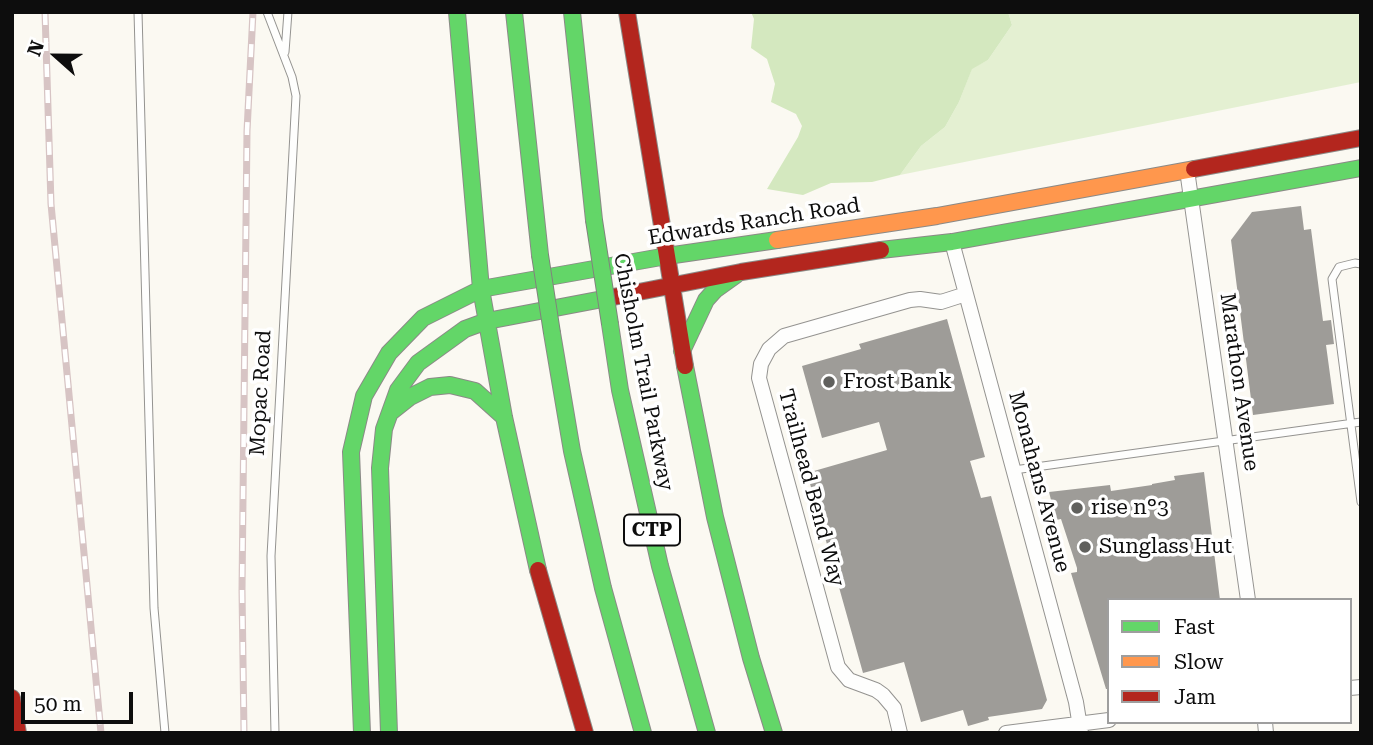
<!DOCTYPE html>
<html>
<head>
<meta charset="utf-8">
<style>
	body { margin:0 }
	#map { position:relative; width:1373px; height:745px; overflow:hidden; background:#fbf9f2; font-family:"Roboto Serif",serif }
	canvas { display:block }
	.frame { position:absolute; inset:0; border:14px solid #0d0d0d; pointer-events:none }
	.legend { position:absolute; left:1107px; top:598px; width:245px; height:126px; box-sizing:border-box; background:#fff; border:2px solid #9e9e9e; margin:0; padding:9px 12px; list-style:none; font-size:21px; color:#0d0d0d }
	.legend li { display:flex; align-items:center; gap:14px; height:35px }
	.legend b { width:35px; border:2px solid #9e9e9e }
	.north { position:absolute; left:21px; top:21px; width:70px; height:70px; -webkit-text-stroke:5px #fff; paint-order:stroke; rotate:291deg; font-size:19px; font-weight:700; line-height:28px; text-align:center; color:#0d0d0d }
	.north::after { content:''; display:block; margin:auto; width:24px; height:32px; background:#0d0d0d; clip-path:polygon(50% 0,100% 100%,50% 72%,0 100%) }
	.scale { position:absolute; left:21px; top:692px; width:112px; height:32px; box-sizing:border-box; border:4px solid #0d0d0d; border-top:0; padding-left:9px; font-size:21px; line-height:24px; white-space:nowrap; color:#0d0d0d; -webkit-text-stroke:5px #fff; paint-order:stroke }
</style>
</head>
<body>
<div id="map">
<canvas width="1373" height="745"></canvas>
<div class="frame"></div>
<ul class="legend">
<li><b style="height:9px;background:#63d668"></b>Fast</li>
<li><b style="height:9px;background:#ff974d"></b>Slow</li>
<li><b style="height:9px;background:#b3261e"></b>Jam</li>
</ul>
<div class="north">N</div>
<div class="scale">50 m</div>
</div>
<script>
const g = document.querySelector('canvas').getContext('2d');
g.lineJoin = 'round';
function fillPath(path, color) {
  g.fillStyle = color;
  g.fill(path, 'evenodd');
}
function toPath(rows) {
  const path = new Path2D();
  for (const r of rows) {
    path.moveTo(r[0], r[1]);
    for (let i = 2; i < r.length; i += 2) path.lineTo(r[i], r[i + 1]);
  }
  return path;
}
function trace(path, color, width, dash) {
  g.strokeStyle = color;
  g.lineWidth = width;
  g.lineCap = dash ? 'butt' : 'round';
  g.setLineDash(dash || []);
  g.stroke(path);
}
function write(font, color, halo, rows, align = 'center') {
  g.font = font + ' "Roboto Serif",serif';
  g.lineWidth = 7;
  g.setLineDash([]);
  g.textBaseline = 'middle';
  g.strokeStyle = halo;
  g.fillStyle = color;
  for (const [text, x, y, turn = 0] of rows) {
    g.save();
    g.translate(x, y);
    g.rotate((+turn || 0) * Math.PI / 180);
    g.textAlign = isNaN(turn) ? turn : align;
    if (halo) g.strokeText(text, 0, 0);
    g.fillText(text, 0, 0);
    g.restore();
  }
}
fillPath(toPath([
	[1008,12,1361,12,1361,82,900,175,921,146,945,127,959,102,972,68,988,60,1012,25]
]), '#e4f0d2');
fillPath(toPath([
	[751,12,1008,12,1012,25,988,60,972,69,959,102,945,127,921,146,900,175,872,182,831,183,803,195,767,189,798,137,802,126,796,114,771,102,775,84,767,59,751,48,754,19]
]), '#d4e8bf');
fillPath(toPath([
	[1301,206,1304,230,1311,229,1323,321,1331,320,1334,344,1326,345,1334,404,1253,415,1231,240,1252,212],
	[947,319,985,457,970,461,981,498,991,496,1047,700,1042,709,988,717,989,720,968,726,963,710,921,722,904,662,863,673,807,473,887,450,879,422,822,438,802,366,861,349,859,344],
	[1204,472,1220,600,1109,600,1109,689,1106,689,1071,573,1077,572,1077,568,1061,519,1056,520,1049,492,1110,485,1111,491,1152,485,1152,484,1175,480,1174,476]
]), '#9e9c98');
const lane = toPath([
	[138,12,154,608,165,733],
	[267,12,292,77,296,96,271,556,275,733],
	[285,52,288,12],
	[1361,264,1355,263,1339,267,1332,279,1361,502],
	[1014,470,1361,422]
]);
const street = toPath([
	[1187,170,1248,600],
	[952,242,1076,702,1081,733],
	[1350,688,1361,687],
	[1265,722,1266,733],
	[900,733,894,708,883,695,876,690,849,680,838,667,759,378,761,364,769,349,784,336,910,300,920,299,941,302,966,294],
	[1006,733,1109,720]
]);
const fast = toPath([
	[457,12,481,289,504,417,538,570],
	[514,12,540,255],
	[572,12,594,220],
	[881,250,952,242,1361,168],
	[610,324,620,390,660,566,707,733],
	[552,333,572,451,603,588,643,733],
	[682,351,706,300,715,290,736,275],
	[685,366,715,517,751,658,774,733],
	[391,412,410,397,430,387,450,385,475,391,504,417],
	[362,733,351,452,364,396,389,353,423,318,481,289,667,256,777,240],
	[389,733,380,468,384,429,398,390,418,363,465,329,487,321,608,298]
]);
const slow = toPath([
	[777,240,937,216,1194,169]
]);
const jam = toPath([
	[627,12,685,366],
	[1194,169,1361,138],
	[608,298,741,272,881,250],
	[538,570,585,733],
	[12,698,18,733]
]);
trace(lane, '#949390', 9);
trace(street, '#949390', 16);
trace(fast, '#8b8a87', 18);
trace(slow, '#8b8a87', 18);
trace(jam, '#8b8a87', 18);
trace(lane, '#fefefd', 7);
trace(street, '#fefefd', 14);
trace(fast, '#63d668', 16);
trace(slow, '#ff974d', 16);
trace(jam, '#b3261e', 16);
const rail = toPath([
	[45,12,51,204,101,733],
	[244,733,242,590,247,131,253,12]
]);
trace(rail, '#d7c4c4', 7);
trace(rail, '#fff', 4.5, [13]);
const fastBridge = toPath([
	[594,220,610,324],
	[540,255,552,333]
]);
trace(fastBridge, '#81817d', 18, []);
trace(fastBridge, '#63d668', 16);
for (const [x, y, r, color] of [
	[829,382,7,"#60605d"],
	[1077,508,7,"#60605d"],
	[1085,547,7,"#60605d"]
]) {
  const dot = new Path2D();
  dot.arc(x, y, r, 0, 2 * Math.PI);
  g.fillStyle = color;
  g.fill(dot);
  trace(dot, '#fff', 2.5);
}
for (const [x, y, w] of [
	[652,530,56]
]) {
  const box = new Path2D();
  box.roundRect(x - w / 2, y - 15.5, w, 31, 5);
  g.fillStyle = '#fff';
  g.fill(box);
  trace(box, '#0d0d0d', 2);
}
write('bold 19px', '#0d0d0d', null, [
	["CTP",652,530]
]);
write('21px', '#0d0d0d', '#fff', [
	["Edwards Ranch Road",754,222,-9],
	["Chisholm Trail Parkway",643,372,79],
	["Marathon Avenue",1239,382,82],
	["Mopac Road",261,393,-87],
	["Monahans Avenue",1039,482,75],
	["Trailhead Bend Way",811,488,75]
]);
write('21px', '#0d0d0d', '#fff', [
	["Frost Bank",843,382],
	["rise n°3",1091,508],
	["Sunglass Hut",1099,547]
], 'left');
</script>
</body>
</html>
